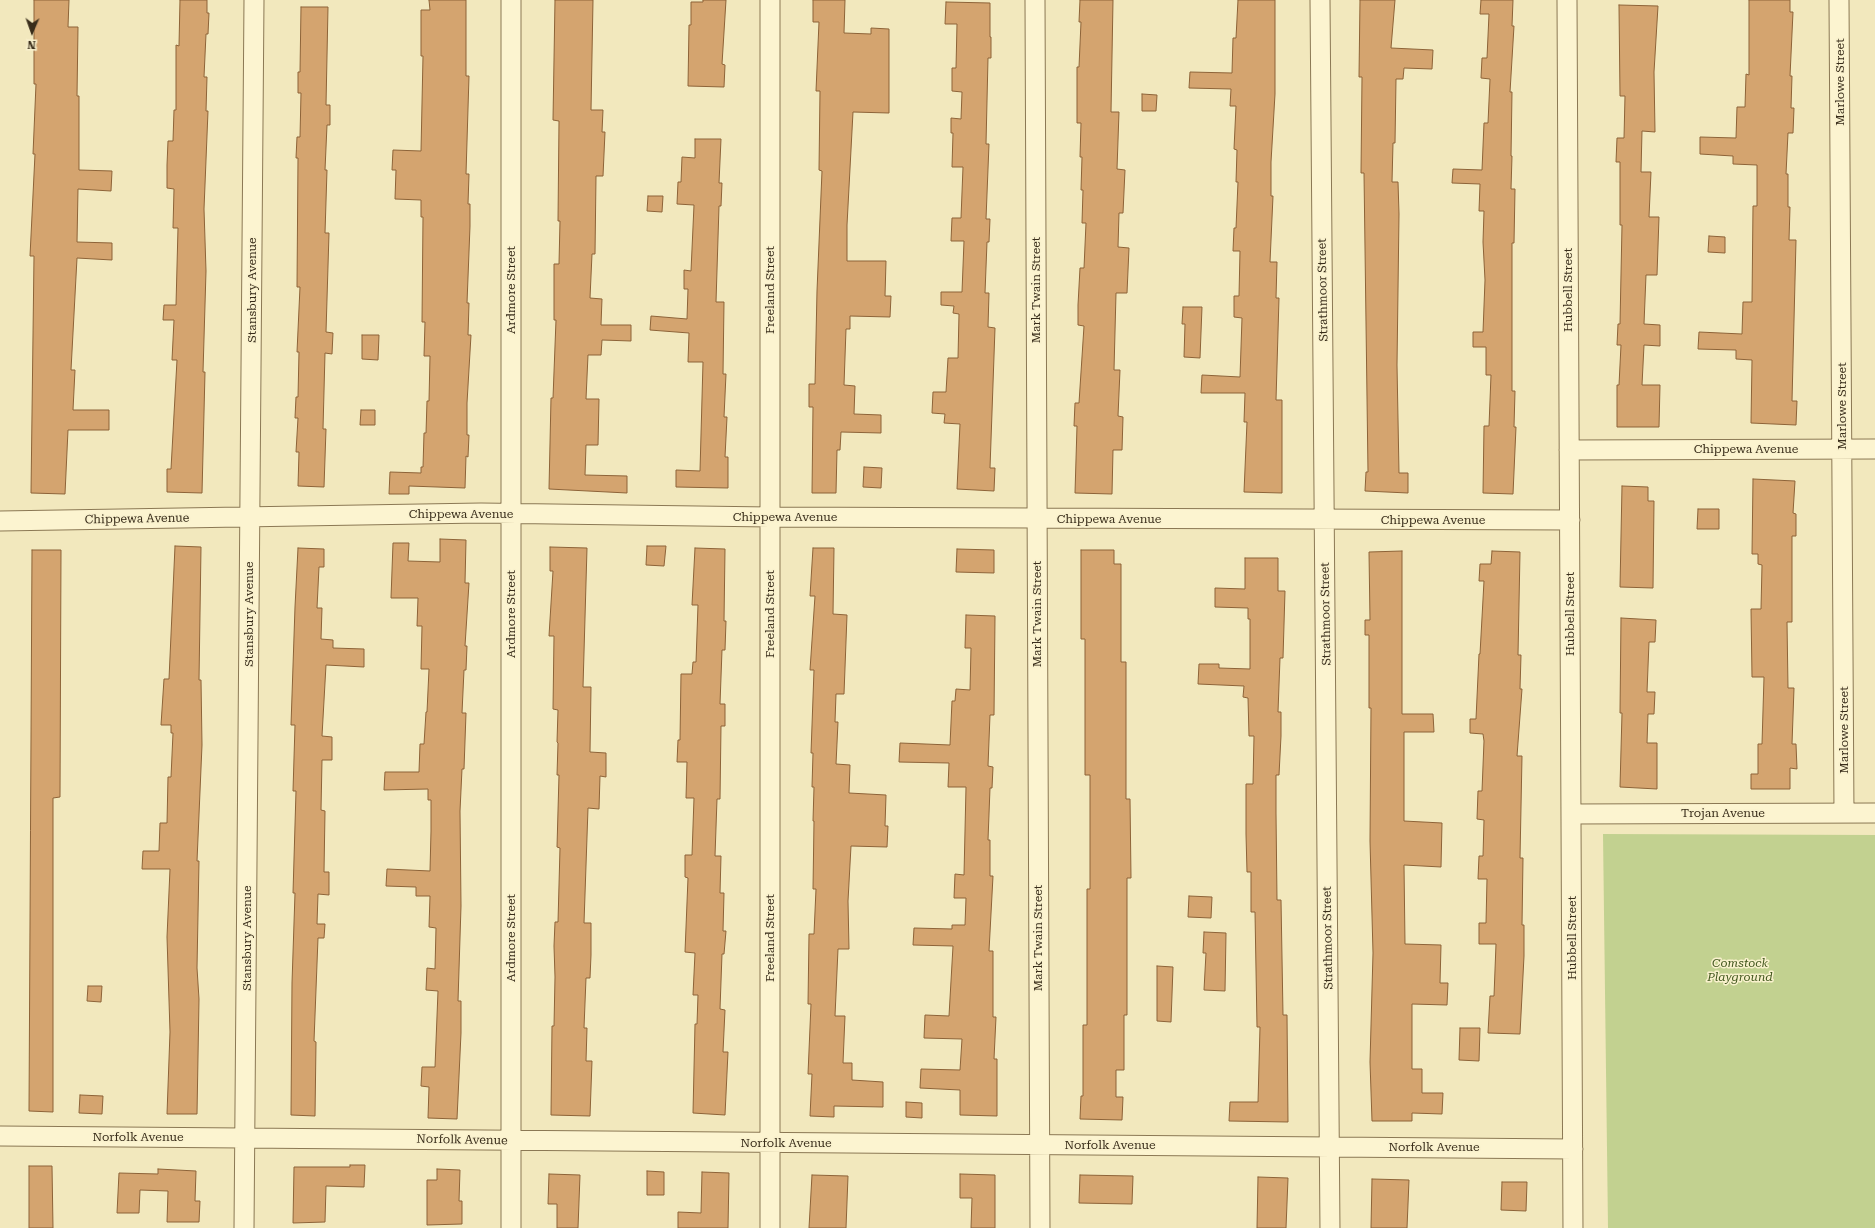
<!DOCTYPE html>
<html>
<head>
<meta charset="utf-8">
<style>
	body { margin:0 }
	#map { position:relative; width:1875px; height:1228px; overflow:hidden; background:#f2e8bd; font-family:"Roboto Serif",serif }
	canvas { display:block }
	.north { position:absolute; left:12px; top:12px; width:40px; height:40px; -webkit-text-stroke:3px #f9f1cd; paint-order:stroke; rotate:182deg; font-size:11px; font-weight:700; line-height:16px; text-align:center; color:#392d1a }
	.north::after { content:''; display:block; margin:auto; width:14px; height:18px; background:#392d1a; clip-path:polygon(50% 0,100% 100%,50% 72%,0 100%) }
</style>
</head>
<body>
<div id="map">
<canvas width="1875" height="1228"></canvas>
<div class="north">N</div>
</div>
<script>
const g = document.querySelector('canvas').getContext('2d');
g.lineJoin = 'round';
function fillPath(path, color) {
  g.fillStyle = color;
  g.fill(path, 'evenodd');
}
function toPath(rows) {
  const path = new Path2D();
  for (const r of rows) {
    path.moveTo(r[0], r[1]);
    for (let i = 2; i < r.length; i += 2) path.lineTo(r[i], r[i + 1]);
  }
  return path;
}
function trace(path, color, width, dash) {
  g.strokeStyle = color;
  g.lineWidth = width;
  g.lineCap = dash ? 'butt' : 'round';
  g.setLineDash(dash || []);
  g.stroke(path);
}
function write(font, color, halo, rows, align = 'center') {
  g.font = font + ' "Roboto Serif",serif';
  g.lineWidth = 3;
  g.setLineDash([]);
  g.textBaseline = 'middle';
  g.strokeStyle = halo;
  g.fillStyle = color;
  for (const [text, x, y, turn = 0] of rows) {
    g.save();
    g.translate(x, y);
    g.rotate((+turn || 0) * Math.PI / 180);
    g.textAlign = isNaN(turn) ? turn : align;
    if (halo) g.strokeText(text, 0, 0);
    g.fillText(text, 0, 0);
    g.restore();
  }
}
fillPath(toPath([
	[1603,834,1875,835,1875,1228,1608,1228]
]), '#c2d190');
const building = toPath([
	[34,0,69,0,68,27,78,27,77,96,79,96,79,170,112,171,111,191,78,189,77,242,112,243,112,260,77,258,71,370,75,370,73,410,109,410,109,430,68,430,65,494,31,493,34,256,30,256,35,154,33,154,36,84,34,84,34,0],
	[180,0,207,0,207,13,209,13,208,34,206,34,204,77,207,77,206,111,208,111,204,209,206,271,203,372,205,372,202,493,167,492,167,469,171,469,177,360,172,360,174,320,163,320,164,305,176,305,178,228,173,228,174,189,167,188,167,165,168,141,173,141,174,110,176,110,176,45,179,46,180,0],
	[429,0,466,0,466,76,469,76,466,174,469,174,468,204,470,204,470,226,467,303,469,303,468,335,471,335,467,403,467,435,469,435,468,457,466,456,465,488,409,486,409,494,389,494,390,472,421,473,421,467,423,467,424,433,426,433,427,401,429,401,430,356,424,356,425,322,422,322,423,217,421,217,421,200,395,199,396,170,392,170,393,150,421,151,423,56,421,56,421,10,430,10,429,0],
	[555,0,593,0,591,110,603,110,602,132,605,132,603,176,596,176,595,254,592,254,590,298,602,299,601,325,631,325,631,341,602,340,601,355,588,355,586,399,599,399,598,445,586,445,585,475,627,476,627,493,549,489,551,398,553,398,556,320,554,320,554,264,559,264,560,221,558,221,559,121,553,120,555,0],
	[703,0,726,0,722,64,725,65,724,87,688,86,689,25,691,25,691,2,703,2,703,0],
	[813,0,845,0,844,33,871,34,871,28,889,29,889,113,853,112,847,225,847,261,886,261,885,296,891,296,890,317,850,316,850,329,846,329,844,385,855,386,854,414,881,415,881,433,841,432,840,450,837,450,836,493,812,493,813,407,809,407,809,384,815,384,817,291,822,171,819,170,820,91,816,91,819,22,813,22,813,0],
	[1080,0,1113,0,1111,112,1119,112,1117,169,1125,170,1123,213,1119,213,1118,247,1129,248,1127,293,1116,293,1114,370,1120,370,1118,416,1123,417,1122,450,1113,450,1112,494,1075,493,1077,426,1074,426,1075,403,1079,403,1084,326,1078,325,1078,305,1080,268,1084,268,1086,223,1082,223,1083,190,1081,190,1082,157,1080,157,1081,123,1077,123,1077,67,1079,67,1081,22,1079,22,1080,0],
	[1238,0,1275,0,1275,94,1271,162,1271,196,1273,196,1270,262,1277,262,1276,298,1279,298,1276,400,1282,400,1282,493,1244,492,1247,422,1244,422,1245,393,1201,393,1202,375,1240,377,1242,318,1234,317,1234,296,1239,296,1240,251,1233,251,1234,228,1236,228,1238,182,1236,182,1237,150,1234,149,1236,106,1230,106,1231,89,1189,88,1190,72,1232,73,1233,38,1236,38,1238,0],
	[1360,0,1395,0,1391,48,1433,50,1432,69,1404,68,1403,79,1396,79,1395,143,1393,143,1392,182,1398,182,1399,214,1397,365,1399,473,1408,473,1408,493,1365,491,1366,472,1368,472,1364,173,1361,173,1362,77,1359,77,1360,0],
	[1481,0,1513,0,1512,26,1514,26,1510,92,1512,92,1511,156,1512,156,1511,189,1515,189,1514,243,1512,243,1512,391,1515,391,1514,427,1516,427,1513,494,1483,493,1484,426,1489,426,1491,375,1486,375,1486,347,1473,347,1473,332,1483,332,1485,280,1483,242,1484,211,1479,211,1480,184,1452,183,1453,169,1482,170,1484,123,1488,123,1490,79,1481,78,1482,58,1487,58,1489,14,1480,14,1481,0],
	[1749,0,1790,0,1790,12,1793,12,1790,76,1792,76,1791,108,1794,108,1793,133,1788,133,1786,174,1788,174,1788,207,1790,207,1789,240,1796,240,1792,401,1797,401,1796,425,1751,423,1752,360,1736,359,1736,350,1698,349,1699,332,1742,334,1743,302,1752,302,1753,206,1757,206,1757,165,1733,164,1733,156,1700,154,1700,137,1736,138,1737,107,1745,107,1746,74,1749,75,1749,0],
	[946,2,990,3,990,37,991,37,991,58,988,58,986,144,989,144,986,219,990,219,989,242,987,242,985,293,989,293,988,327,995,328,990,468,995,468,994,491,957,489,960,424,944,423,945,414,932,413,933,392,946,392,948,358,958,358,959,314,953,313,954,306,941,305,941,292,962,292,964,241,951,241,952,218,961,218,963,167,952,167,953,133,951,133,951,118,961,119,962,92,952,91,952,68,956,68,957,24,945,24,946,2],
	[1619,5,1658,6,1654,72,1655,132,1642,131,1641,172,1651,172,1649,217,1659,217,1657,275,1646,275,1644,324,1660,325,1660,346,1644,345,1642,385,1660,385,1659,427,1617,427,1617,385,1619,385,1621,345,1617,345,1618,324,1620,324,1622,225,1620,225,1620,162,1616,162,1617,138,1624,138,1625,96,1620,96,1619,5],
	[301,7,328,7,326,105,330,105,330,125,327,125,325,170,327,170,325,233,329,233,326,332,333,333,332,354,325,353,323,429,326,429,324,487,298,486,299,452,296,452,298,418,295,418,296,397,298,397,299,352,297,352,300,287,297,287,298,158,296,158,297,137,300,137,301,93,298,93,298,72,300,72,301,7],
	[1142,94,1157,95,1156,111,1142,111,1142,94],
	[695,139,721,139,719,183,722,183,721,206,719,206,716,302,724,302,723,374,726,374,724,417,727,417,725,457,728,457,728,488,676,487,676,470,700,471,703,362,688,362,689,333,650,330,651,316,687,319,688,289,684,289,684,270,691,271,694,205,677,204,678,182,681,182,682,157,695,158,695,139],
	[648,196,663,196,662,212,647,211,648,196],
	[1709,236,1725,237,1725,253,1708,252,1709,236],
	[1183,307,1202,307,1200,358,1184,357,1185,324,1182,324,1183,307],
	[362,335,379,335,378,360,362,359,362,335],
	[361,410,375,410,375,425,360,425,361,410],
	[864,467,882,468,881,488,863,487,864,467],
	[1753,479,1795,481,1793,513,1796,514,1796,536,1792,536,1792,622,1787,622,1788,688,1794,688,1792,744,1796,744,1797,769,1790,768,1790,789,1751,789,1751,774,1758,774,1758,744,1762,744,1764,677,1752,677,1751,609,1761,609,1762,565,1758,564,1758,554,1752,554,1753,479],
	[1622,486,1648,487,1648,501,1654,501,1653,588,1620,587,1622,486],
	[1698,509,1719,509,1719,529,1697,529,1698,509],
	[440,539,466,540,465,583,469,583,465,646,467,646,466,670,464,670,462,713,466,713,464,769,462,769,460,811,461,906,458,1001,461,1001,461,1033,457,1119,428,1118,429,1087,421,1086,422,1067,435,1067,438,991,426,990,427,968,435,969,436,928,429,927,430,896,416,896,416,887,386,886,387,869,430,871,431,831,431,800,428,800,428,789,384,790,385,772,419,772,420,744,424,744,426,712,427,712,429,669,421,669,422,626,417,626,418,598,391,598,393,543,409,543,408,561,440,562,440,539],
	[175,546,201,547,199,680,201,680,202,745,197,861,199,861,197,968,199,999,197,1114,167,1114,170,1032,167,937,170,869,142,869,143,851,159,851,160,823,167,823,168,777,171,777,173,733,171,733,171,725,161,725,164,679,169,679,175,546],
	[647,546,666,546,664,566,646,565,647,546],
	[550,547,587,548,583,687,591,687,590,752,606,753,606,777,600,776,599,809,588,808,584,923,591,923,591,955,590,978,586,978,584,1028,587,1028,586,1061,592,1061,590,1116,551,1115,552,1026,554,1026,555,977,554,946,555,922,558,922,560,848,557,847,559,775,557,775,558,743,557,742,558,710,553,709,554,636,549,636,553,571,550,571,550,547],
	[298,548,324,549,324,567,319,567,317,608,322,608,321,639,333,640,333,648,364,649,364,667,326,665,322,736,332,737,332,760,322,760,321,810,325,811,324,872,329,872,329,895,318,894,317,924,325,924,324,938,318,938,314,1041,316,1042,315,1116,291,1115,292,983,295,893,293,893,296,791,293,791,295,725,291,725,295,607,298,548],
	[695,548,725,549,724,621,726,621,725,650,722,650,720,704,725,704,725,726,721,726,720,799,717,799,715,856,721,856,720,893,724,893,723,931,726,931,724,954,722,954,720,1009,725,1010,723,1052,728,1052,725,1115,693,1113,695,1024,697,1024,698,995,693,995,695,953,685,952,688,878,685,877,685,855,692,855,694,798,686,798,687,762,677,762,678,740,680,740,681,674,692,674,693,662,696,662,698,605,692,605,695,548],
	[813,548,834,548,833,614,847,615,844,694,836,694,835,722,838,722,836,764,850,765,849,793,886,795,885,826,888,826,887,847,851,846,848,901,849,949,838,949,835,1016,845,1016,843,1063,852,1063,852,1080,883,1082,883,1107,834,1106,834,1117,810,1116,812,1074,808,1074,811,1004,808,1004,809,934,814,934,816,889,813,889,814,821,813,821,814,787,812,787,813,753,811,753,814,670,810,670,815,596,810,596,813,548],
	[957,549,994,550,994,573,956,572,957,549],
	[32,550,61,550,60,797,53,798,53,1112,29,1111,32,550],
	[1081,550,1114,550,1114,564,1121,564,1121,662,1126,662,1126,799,1130,799,1131,878,1127,878,1127,1015,1124,1015,1124,1070,1116,1070,1116,1097,1123,1097,1122,1120,1080,1119,1081,1096,1083,1096,1083,1025,1087,1025,1087,889,1090,889,1090,775,1085,775,1085,639,1081,639,1081,550],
	[1402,551,1402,714,1433,714,1434,732,1404,732,1404,821,1442,823,1441,867,1404,865,1405,944,1441,945,1440,983,1448,983,1447,1005,1412,1004,1412,1069,1422,1069,1422,1093,1443,1093,1442,1114,1412,1113,1412,1121,1372,1121,1370,1062,1373,953,1370,841,1371,708,1369,708,1369,635,1365,635,1365,620,1370,620,1369,552,1402,551],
	[1492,551,1520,552,1518,655,1521,655,1520,689,1522,689,1517,756,1522,756,1520,858,1523,858,1522,925,1524,925,1524,956,1520,1034,1488,1033,1490,996,1494,996,1496,944,1479,944,1479,923,1486,923,1487,879,1478,879,1479,856,1483,856,1484,820,1477,819,1478,791,1482,791,1484,741,1483,734,1470,733,1470,719,1476,719,1479,654,1480,654,1484,581,1479,581,1480,564,1491,564,1492,551],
	[1245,558,1278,558,1278,591,1285,591,1283,658,1280,658,1278,712,1281,712,1281,736,1279,775,1276,775,1276,813,1277,900,1281,900,1283,1015,1287,1015,1288,1122,1229,1121,1230,1102,1258,1102,1260,1027,1257,1027,1255,912,1251,912,1251,872,1247,872,1246,834,1246,784,1253,784,1254,736,1249,736,1248,698,1243,697,1244,686,1198,684,1199,664,1219,664,1219,668,1250,669,1250,619,1248,619,1248,608,1215,607,1215,588,1245,589,1245,558],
	[966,615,995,616,994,715,990,715,988,766,993,767,992,788,990,788,988,840,990,840,990,876,993,876,989,951,993,951,993,1017,996,1017,994,1059,997,1059,997,1116,960,1115,960,1090,920,1088,921,1069,960,1070,962,1039,924,1038,925,1015,949,1016,953,946,913,945,914,928,952,929,952,925,965,925,966,898,954,898,955,874,964,875,966,787,948,787,949,763,899,762,900,743,950,745,952,701,955,701,956,689,970,690,971,648,965,648,966,615],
	[1621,618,1656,620,1655,642,1649,642,1647,692,1655,692,1654,714,1648,714,1647,743,1657,743,1657,789,1620,787,1622,713,1620,713,1621,618],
	[1189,896,1212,897,1211,918,1188,917,1189,896],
	[1204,932,1226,933,1225,991,1204,990,1206,953,1203,953,1204,932],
	[1157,966,1173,967,1171,1022,1157,1021,1157,966],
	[88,986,102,986,101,1002,87,1001,88,986],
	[1460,1028,1480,1028,1479,1061,1459,1060,1460,1028],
	[80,1095,103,1096,102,1114,79,1113,80,1095],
	[906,1102,922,1103,922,1118,906,1117,906,1102],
	[350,1165,365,1165,364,1187,326,1186,325,1222,293,1223,294,1167,350,1167,350,1165],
	[29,1166,52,1166,53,1228,29,1228,29,1166],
	[158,1169,196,1171,195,1201,200,1201,199,1222,167,1222,168,1191,140,1190,139,1213,117,1213,119,1173,158,1174,158,1169],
	[437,1169,460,1170,459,1201,462,1201,462,1224,427,1225,427,1180,437,1180,437,1169],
	[647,1171,664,1172,664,1195,647,1195,647,1171],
	[702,1172,729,1173,728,1228,678,1228,678,1212,701,1213,702,1172],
	[549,1174,580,1175,578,1228,557,1228,557,1204,548,1204,549,1174],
	[960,1174,995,1175,995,1228,971,1228,972,1198,960,1198,960,1174],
	[812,1175,848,1176,846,1228,809,1228,812,1175],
	[1080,1175,1133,1176,1132,1204,1079,1203,1080,1175],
	[1258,1177,1288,1178,1286,1228,1257,1228,1258,1177],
	[1372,1179,1409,1180,1407,1228,1371,1228,1372,1179],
	[1502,1182,1527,1182,1526,1211,1501,1210,1502,1182]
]);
fillPath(building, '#d4a46f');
trace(building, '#8d6338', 1);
const minor = toPath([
	[1035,0,1040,1228],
	[1320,0,1330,1228],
	[1567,0,1573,1228],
	[1839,0,1844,813],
	[1569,450,1875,449],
	[0,521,481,513,770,517,1570,520],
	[1571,814,1875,813],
	[0,1136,1573,1149],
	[244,1228,254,0],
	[511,1228,511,0],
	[770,1228,770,0]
]);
trace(minor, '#8b7854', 21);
trace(minor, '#fcf4d0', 19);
write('12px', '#392d1a', '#f9f1cd', [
	["Marlowe Street",1840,82,-90],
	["Stansbury Avenue",252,290,-90],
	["Ardmore Street",511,290,-90],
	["Freeland Street",770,290,-90],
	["Mark Twain Street",1036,290,-90],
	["Strathmoor Street",1323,290,-91],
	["Hubbell Street",1568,290,-90],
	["Marlowe Street",1842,406,-90],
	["Chippewa Avenue",1746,449],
	["Chippewa Avenue",461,514],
	["Chippewa Avenue",785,517],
	["Chippewa Avenue",137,519,-1],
	["Chippewa Avenue",1109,519],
	["Chippewa Avenue",1433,520],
	["Stansbury Avenue",249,614,-90],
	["Ardmore Street",511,614,-90],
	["Freeland Street",770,614,-90],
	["Mark Twain Street",1037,614,-90],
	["Strathmoor Street",1326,614,-91],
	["Hubbell Street",1570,614,-90],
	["Marlowe Street",1844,730,-90],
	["Trojan Avenue",1723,813],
	["Stansbury Avenue",247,938,-90],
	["Ardmore Street",511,938,-90],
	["Freeland Street",770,938,-90],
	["Mark Twain Street",1038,938,-90],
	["Strathmoor Street",1328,938,-91],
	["Hubbell Street",1572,938,-90],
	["Norfolk Avenue",138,1137],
	["Norfolk Avenue",462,1140,1],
	["Norfolk Avenue",786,1143],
	["Norfolk Avenue",1110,1145],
	["Norfolk Avenue",1434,1147]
]);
write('italic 12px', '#43581f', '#f9f1cd', [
	["Comstock",1740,963],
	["Playground",1740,977]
]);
</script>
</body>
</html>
